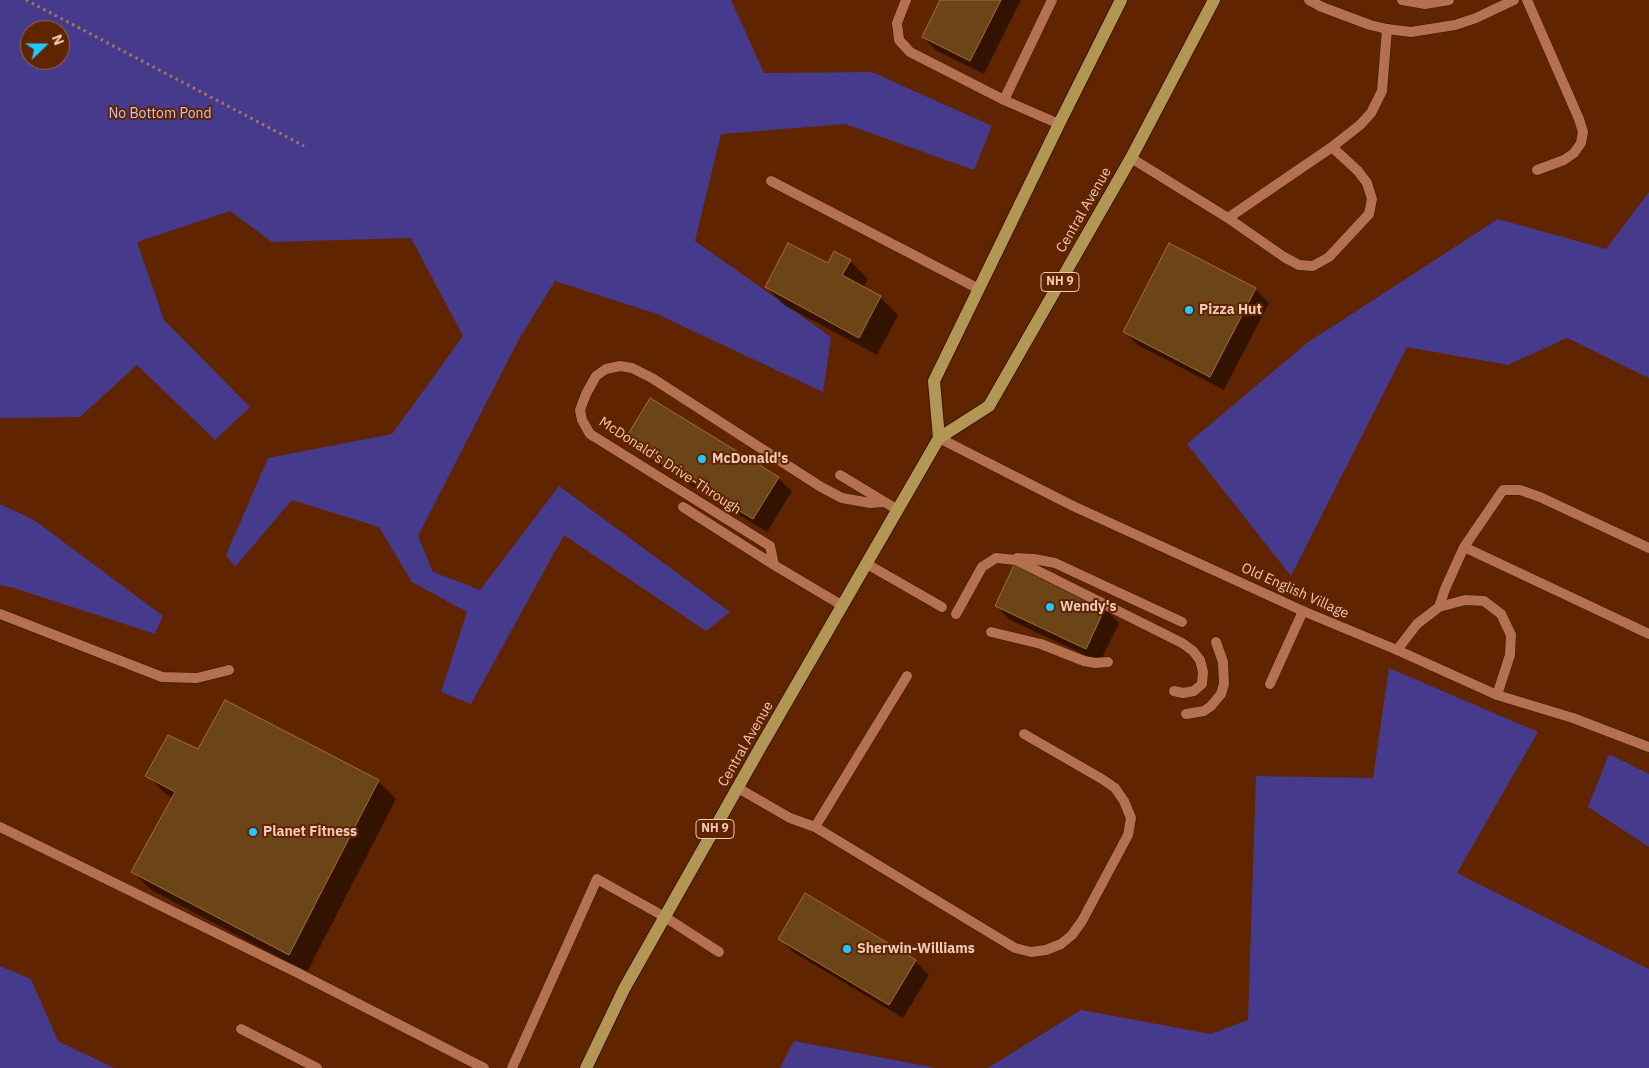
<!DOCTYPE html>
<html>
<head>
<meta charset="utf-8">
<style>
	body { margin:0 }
	#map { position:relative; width:1649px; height:1068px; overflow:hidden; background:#612400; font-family:"IBM Plex Sans",sans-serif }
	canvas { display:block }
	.north { position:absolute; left:20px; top:20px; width:50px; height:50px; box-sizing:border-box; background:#612400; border:1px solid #9a664a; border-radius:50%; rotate:68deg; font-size:14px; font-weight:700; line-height:20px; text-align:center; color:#f0cab9 }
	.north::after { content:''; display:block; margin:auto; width:18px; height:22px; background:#1fc9fd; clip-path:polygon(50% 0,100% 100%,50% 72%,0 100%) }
</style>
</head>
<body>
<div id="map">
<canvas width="1649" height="1068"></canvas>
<div class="north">N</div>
</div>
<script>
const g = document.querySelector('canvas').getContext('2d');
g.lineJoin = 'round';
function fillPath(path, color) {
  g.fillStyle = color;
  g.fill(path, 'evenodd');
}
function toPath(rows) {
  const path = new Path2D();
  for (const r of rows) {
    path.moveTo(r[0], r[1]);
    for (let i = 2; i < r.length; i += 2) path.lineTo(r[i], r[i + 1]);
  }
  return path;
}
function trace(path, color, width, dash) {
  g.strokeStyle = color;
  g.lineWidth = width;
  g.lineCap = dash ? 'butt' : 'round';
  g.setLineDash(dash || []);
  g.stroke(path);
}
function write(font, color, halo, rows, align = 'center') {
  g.font = font + ' "IBM Plex Sans",sans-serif';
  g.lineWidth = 4;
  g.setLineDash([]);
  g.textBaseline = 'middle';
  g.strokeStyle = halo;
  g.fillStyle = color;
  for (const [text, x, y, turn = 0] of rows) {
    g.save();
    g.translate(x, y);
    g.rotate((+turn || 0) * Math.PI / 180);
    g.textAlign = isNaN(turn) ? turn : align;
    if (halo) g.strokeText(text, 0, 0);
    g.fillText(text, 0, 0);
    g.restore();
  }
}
fillPath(toPath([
	[0,0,731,0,764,73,872,72,992,126,974,170,845,124,721,134,695,241,831,337,823,392,657,314,555,281,518,341,418,536,433,572,480,590,559,486,730,612,706,631,564,535,471,704,441,692,467,612,412,582,379,527,292,500,235,567,226,555,268,458,392,434,463,336,411,238,272,242,230,211,137,242,164,320,250,407,215,440,137,365,80,417,0,418],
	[30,30,60,30,60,60,30,60],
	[1649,192,1649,378,1567,338,1508,365,1407,347,1291,576,1187,444,1307,343,1498,219,1606,249],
	[0,504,34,520,163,616,155,634,14,588,0,585],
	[1389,668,1538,732,1457,873,1649,969,1649,1068,988,1068,1081,1010,1211,1034,1248,1020,1256,776,1373,778],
	[1609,754,1649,774,1649,847,1588,807],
	[0,966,31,979,58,1041,114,1068,0,1068],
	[794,1041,936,1068,780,1068]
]), '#463a8c');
fillPath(toPath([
	[941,0,1021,0,984,74,937,51,923,37],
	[850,261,868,279,863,288,880,297,898,315,877,355,784,305,766,287,828,265],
	[1255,289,1269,303,1224,390,1138,345,1124,332],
	[626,440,778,478,792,491,767,532,640,454],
	[996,606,1105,609,1119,623,1100,662,1010,620],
	[198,750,378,781,396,799,307,972,151,890,133,872,173,798,165,793,147,775],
	[780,938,915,961,929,975,903,1018,793,952]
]), '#0007');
const building = toPath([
	[940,0,1001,0,970,61,922,37,940,0],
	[788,243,828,263,834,251,851,260,842,275,881,296,859,338,765,287,788,243],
	[1169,243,1256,288,1210,377,1123,332,1169,243],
	[650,398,779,477,753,519,624,441,650,398],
	[1014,565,1105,608,1086,649,995,606,1014,565],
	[225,700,379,780,289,955,131,872,175,792,145,776,168,735,198,749,225,700],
	[805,893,916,960,889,1005,778,939,805,893]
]);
fillPath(building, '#6b4417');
trace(building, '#a36e35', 1);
const service = toPath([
	[906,0,897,23,899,40,910,52,1004,100,1052,0],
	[1527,0,1579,119,1583,132,1581,143,1574,153,1564,160,1537,170],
	[1004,100,1059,124],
	[1131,158,1228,218,1332,147,1360,125,1371,113,1382,91,1387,29],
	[771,181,979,289],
	[1228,218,1284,257,1299,265,1313,266,1329,257,1369,214,1372,199,1367,183,1358,171,1332,147],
	[840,475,898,510],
	[683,507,774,565,843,606],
	[1464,547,1649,634],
	[1017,558,1034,559,1055,563,1182,622],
	[867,564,942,607],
	[774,565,770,546,590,434,582,420,580,410,586,394,596,376,606,369,620,366,632,368,652,378,821,487,842,498,870,503,884,502],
	[1439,607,1445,589,1464,547,1503,490,1520,490,1540,497,1649,548],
	[0,614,162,677,197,678,229,670],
	[956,614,982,567,996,558,1016,560,1182,643,1193,651,1200,660,1203,672,1202,684,1194,691,1183,693,1174,691],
	[991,632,1041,644,1084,661,1095,663,1108,662],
	[1397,650,1417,624,1439,607,1465,600,1484,601,1501,614,1511,635,1510,655,1497,695],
	[1270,684,1303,611],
	[1186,714,1204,711,1211,706,1221,694,1224,684,1223,662,1216,642],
	[738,788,790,818,815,827,907,676],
	[0,827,298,973,484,1068],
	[815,827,1015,948,1031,952,1046,950,1061,944,1072,935,1082,921,1128,835,1131,818,1124,801,1115,788,1102,779,1024,734],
	[241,1029,317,1068],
	[512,1068,597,879,665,917,719,952]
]);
const minor = toPath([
	[1309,0,1322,7,1370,25,1387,29,1411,32,1455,25,1476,18,1514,0],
	[1402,0,1425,4,1449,0],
	[939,438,1073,506,1303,611,1397,650,1497,695,1573,718,1649,747]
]);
const primary = toPath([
	[939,438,934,381,1059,124,1121,0],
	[586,1068,624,989,760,748,939,438,989,406,1131,158,1214,0]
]);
trace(service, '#371605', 11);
trace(minor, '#371605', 11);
trace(primary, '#371605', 14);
trace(toPath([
	[26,0,304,146]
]), '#a8765b', 3, [2.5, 4]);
trace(service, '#b5704f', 10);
trace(minor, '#b5704f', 10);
trace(primary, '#b49654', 12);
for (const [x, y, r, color] of [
	[1189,310,5,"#1fc9fd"],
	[702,459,5,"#1fc9fd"],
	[1050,607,5,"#1fc9fd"],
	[253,832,5,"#1fc9fd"],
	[847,949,5,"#1fc9fd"]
]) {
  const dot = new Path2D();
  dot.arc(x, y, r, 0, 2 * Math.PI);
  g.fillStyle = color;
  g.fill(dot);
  trace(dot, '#612400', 2);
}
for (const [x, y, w] of [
	[1060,282,38],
	[715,829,38]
]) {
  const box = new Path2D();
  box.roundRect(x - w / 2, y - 9.5, w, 19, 4);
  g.fillStyle = '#612400';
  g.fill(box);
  trace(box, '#f0cab9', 1);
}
write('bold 12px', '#f0cab9', null, [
	["NH 9",1060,282],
	["NH 9",715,829]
]);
write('14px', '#c4c4f3', '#612400', [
	["No Bottom Pond",160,114]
]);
write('14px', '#f0cab9', '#612400', [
	["Central Avenue",1084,210,-60],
	["McDonald's Drive-Through",670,466,33],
	["Old English Village",1295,591,24],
	["Central Avenue",746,744,-60]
]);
write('bold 14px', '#f0cab9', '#612400', [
	["Pizza Hut",1199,310],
	["McDonald's",712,459],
	["Wendy's",1060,607],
	["Planet Fitness",263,832],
	["Sherwin-Williams",857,949]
], 'left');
</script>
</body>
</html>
